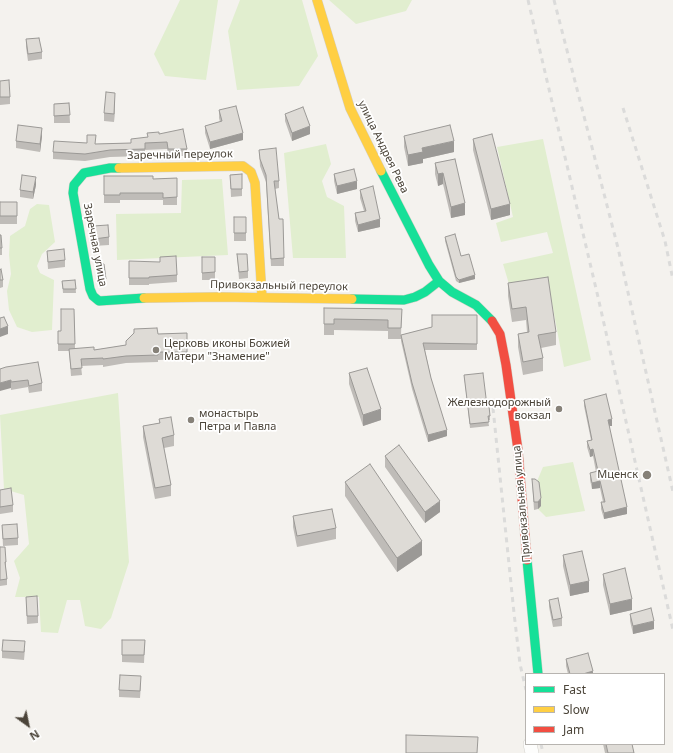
<!DOCTYPE html>
<html>
<head>
<meta charset="utf-8">
<style>
	body { margin:0 }
	#map { position:relative; width:673px; height:753px; overflow:hidden; background:#f4f2ee; font-family:"Noto Sans",sans-serif }
	canvas { display:block }
	.legend { position:absolute; left:525px; top:673px; width:140px; height:72px; box-sizing:border-box; background:#fff; border:1px solid #b7b4b0; margin:0; padding:5px 7px; list-style:none; font-size:12px; color:#4b4439 }
	.legend li { display:flex; align-items:center; gap:8px; height:20px }
	.legend b { width:20px; border:1px solid #b7b4b0 }
	.north { position:absolute; left:8px; top:705px; width:40px; height:40px; -webkit-text-stroke:3px #fff; paint-order:stroke; rotate:147deg; font-size:11px; font-weight:700; line-height:16px; text-align:center; color:#4b4439 }
	.north::after { content:''; display:block; margin:auto; width:14px; height:18px; background:#4b4439; clip-path:polygon(50% 0,100% 100%,50% 72%,0 100%) }
</style>
</head>
<body>
<div id="map">
<canvas width="673" height="753"></canvas>
<ul class="legend">
<li><b style="height:5px;background:#16e098"></b>Fast</li>
<li><b style="height:5px;background:#ffcf43"></b>Slow</li>
<li><b style="height:5px;background:#f24e42"></b>Jam</li>
</ul>
<div class="north">N</div>
</div>
<script>
const g = document.querySelector('canvas').getContext('2d');
g.lineJoin = 'round';
function fillPath(path, color) {
  g.fillStyle = color;
  g.fill(path, 'evenodd');
}
function toPath(rows) {
  const path = new Path2D();
  for (const r of rows) {
    path.moveTo(r[0], r[1]);
    for (let i = 2; i < r.length; i += 2) path.lineTo(r[i], r[i + 1]);
  }
  return path;
}
function trace(path, color, width, dash) {
  g.strokeStyle = color;
  g.lineWidth = width;
  g.lineCap = dash ? 'butt' : 'round';
  g.setLineDash(dash || []);
  g.stroke(path);
}
function write(font, color, halo, rows, align = 'center') {
  g.font = font + ' "Noto Sans",sans-serif';
  g.lineWidth = 3.5;
  g.setLineDash([]);
  g.textBaseline = 'middle';
  g.strokeStyle = halo;
  g.fillStyle = color;
  for (const [text, x, y, turn = 0] of rows) {
    g.save();
    g.translate(x, y);
    g.rotate((+turn || 0) * Math.PI / 180);
    g.textAlign = isNaN(turn) ? turn : align;
    if (halo) g.strokeText(text, 0, 0);
    g.fillText(text, 0, 0);
    g.restore();
  }
}
fillPath(toPath([
	[180,0,218,0,206,80,165,76,154,54],
	[240,0,302,0,318,56,299,86,237,90,228,31],
	[329,0,412,0,406,11,356,24],
	[543,139,591,360,564,367,548,282,509,284,503,264,553,253,547,232,501,242,496,223,513,217,497,147],
	[326,144,331,164,322,181,327,197,344,206,346,258,293,258,284,153],
	[222,179,228,255,117,260,116,214,181,213,182,180],
	[37,204,49,205,55,242,42,254,37,266,40,273,54,280,52,330,32,332,17,327,9,310,7,291,11,274,9,255,10,236,25,226,30,209],
	[118,393,129,562,111,618,101,629,85,626,80,600,67,600,58,633,41,632,39,597,15,597,20,578,14,561,29,544,24,495,4,489,0,415],
	[573,462,585,511,546,517,538,509,541,506,535,486,543,467]
]), '#e1eecf');
const street = toPath([
	[530,744,532,753]
]);
const fast = toPath([
	[119,168,110,168,84,173,74,185,73,193,90,289,93,296,99,301,144,298],
	[381,171,429,265,439,281,452,292,476,305,492,321],
	[352,299,404,300,415,297,425,292,439,281],
	[527,560,538,674]
]);
const slow = toPath([
	[317,0,350,108,381,171],
	[119,168,243,166,251,172,255,183,262,297],
	[144,298,219,297,352,299]
]);
const jam = toPath([
	[492,321,500,334,506,365,518,450,527,560]
]);
trace(street, '#d2d0cb', 14);
trace(fast, '#d3cfc5', 10);
trace(slow, '#d3cfc5', 10);
trace(jam, '#d3cfc5', 10);
trace(street, '#fdfdfc', 13);
trace(fast, '#16e098', 9);
trace(slow, '#ffcf43', 9);
trace(jam, '#f24e42', 9);
trace(toPath([
	[528,0,598,297,673,630],
	[554,0,618,248,673,492],
	[623,108,665,241,673,280],
	[493,408,514,613,520,664,526,690],
	[541,744,543,753]
]), '#dbdbda', 3, [5, 5]);
fillPath(toPath([
	[26,39,42,52,42,59,28,61,26,47],
	[0,81,10,97,10,104,0,105],
	[115,100,114,122,104,121,104,113],
	[69,103,70,123,54,123,54,104],
	[219,110,243,140,210,149,205,133,205,126,220,122,219,118],
	[285,114,310,134,292,141,285,121],
	[159,134,187,149,187,156,168,156,167,149,145,150,145,156,110,157,85,161,53,159,53,152,87,143,95,144,131,143,147,137],
	[42,136,40,152,16,148,16,141],
	[404,136,454,152,423,159,423,163,408,166,404,147],
	[473,139,510,215,491,220,473,150],
	[259,150,279,181,279,188,275,189,284,258,284,266,271,266,266,182,260,166],
	[455,159,465,215,451,218,443,184,438,186,435,174,435,163],
	[242,174,242,196,231,197,230,175],
	[334,174,357,189,337,194,334,181],
	[104,176,153,179,177,178,177,205,163,205,163,200,120,200,120,203,104,203],
	[36,185,33,199,20,197,20,190],
	[360,190,380,227,358,232,355,221,355,213,364,211,360,198],
	[0,202,17,202,17,224,0,224],
	[234,217,246,217,246,241,234,241],
	[93,226,109,237,109,245,94,246],
	[0,235,2,248,2,255,0,255],
	[445,237,461,256,475,279,459,283,456,281,445,241],
	[47,251,65,260,65,267,48,269],
	[237,254,248,271,248,278,239,279],
	[202,257,215,257,215,280,202,280],
	[129,261,177,275,177,282,149,284,149,285,129,285],
	[98,264,106,279,106,286,101,287,98,272],
	[0,270,3,280,3,287,0,288],
	[75,280,76,293,63,293,62,281],
	[508,283,556,332,556,345,541,348,543,358,543,371,523,375,518,347,518,334,527,332,526,320,512,322,508,296],
	[324,308,402,309,401,335,432,327,477,315,477,350,425,350,431,378,447,436,428,442,412,389,401,341,401,339,388,339,388,331,334,330,334,335,324,335],
	[74,309,75,348,94,350,126,345,158,334,187,333,187,359,158,360,158,362,126,363,103,367,103,365,81,366,82,375,71,376,69,351,58,351,58,331,61,331],
	[0,369,42,383,42,391,29,393,28,387,11,390,11,388],
	[349,373,381,420,363,426,349,384],
	[464,375,487,406,490,416,490,420,488,420,489,426,470,428],
	[584,400,612,426,609,426,627,514,604,519,601,509,601,502,603,502,600,488,592,489,590,480,590,473,596,472,593,456,590,457,587,447,587,441,591,440,584,406],
	[159,419,174,435,174,446,164,448,171,485,171,496,155,499,143,437,143,426,159,423],
	[385,456,440,512,425,523,385,467],
	[532,479,541,506,538,509,534,510],
	[345,482,422,555,397,572,345,496],
	[0,490,13,505,13,512,0,514],
	[293,516,336,528,336,539,297,547,293,527],
	[2,525,18,538,18,545,3,546],
	[0,547,6,562,6,568,7,579,7,585,0,586],
	[563,555,589,592,570,596,563,566],
	[603,574,632,610,610,615,603,585],
	[26,597,38,616,38,623,27,624],
	[549,600,562,618,562,626,553,627,549,607],
	[630,614,654,629,633,634,630,621],
	[122,640,145,640,144,663,122,662],
	[25,649,24,660,2,658,2,651],
	[566,659,593,674,568,674,566,666],
	[141,684,140,698,119,697,119,690],
	[603,744,632,744,634,753,605,753]
]), '#bfbcb8');
fillPath(toPath([
	[115,93,115,100,114,122,114,114],
	[310,126,310,134,292,141,292,133],
	[42,128,42,136,40,152,40,144],
	[243,133,243,140,210,149,210,142],
	[454,141,454,152,423,159,423,163,408,166,408,155,422,148],
	[443,173,443,184,438,186,438,174],
	[36,177,36,185,33,199,33,192],
	[357,181,357,189,337,194,337,186],
	[465,203,465,215,451,218,451,207],
	[510,204,510,215,491,220,491,209],
	[380,219,380,227,358,232,358,225],
	[475,275,475,279,459,283,459,280],
	[8,326,8,334,0,337,0,329],
	[11,380,11,388,0,391,0,383],
	[381,409,381,420,363,426,363,415],
	[612,419,612,426,608,426,608,420],
	[447,430,447,436,428,442,428,435],
	[593,449,593,456,590,457,590,450],
	[600,481,600,488,592,489,592,483],
	[541,498,541,506,538,509,538,502],
	[440,501,440,512,425,523,425,512],
	[627,507,627,514,604,519,604,513],
	[422,541,422,555,397,572,397,558],
	[589,581,589,592,570,596,570,585],
	[632,599,632,610,610,615,610,604],
	[654,621,654,629,633,634,633,626],
	[593,671,593,674,583,674]
]), '#9b9996');
const building = toPath([
	[39,38,42,52,28,54,26,39,39,38],
	[9,80,10,97,0,97,0,81,9,80],
	[106,92,115,93,114,114,104,113,106,92],
	[69,103,70,115,54,116,54,104,69,103],
	[236,106,243,133,210,142,205,126,222,121,219,110,236,106],
	[303,107,310,126,292,133,285,114,303,107],
	[18,125,42,128,40,144,16,141,18,125],
	[450,125,454,141,422,148,423,152,408,155,404,136,450,125],
	[183,129,187,149,168,149,167,142,145,143,145,149,110,150,85,154,53,152,54,141,87,143,87,135,96,135,95,144,131,143,131,139,148,137,147,133,159,132,159,134,183,129],
	[492,134,510,204,491,209,473,139,492,134],
	[276,148,279,181,274,181,279,219,283,219,284,258,271,259,266,175,260,159,259,150,276,148],
	[455,159,465,203,451,207,443,173,438,174,435,163,455,159],
	[354,169,357,181,337,186,334,174,354,169],
	[242,174,242,189,231,189,230,175,242,174],
	[22,175,36,177,33,192,20,190,22,175],
	[104,176,153,176,153,179,177,178,177,197,163,198,163,193,120,193,120,195,104,195,104,176],
	[373,186,380,219,358,225,355,213,366,211,360,190,373,186],
	[0,202,17,202,17,216,0,216,0,202],
	[234,217,246,217,246,233,234,233,234,217],
	[108,225,109,237,94,239,93,226,108,225],
	[455,234,461,256,469,254,475,275,459,280,456,277,445,237,455,234],
	[0,235,1,235,2,248,0,248,0,235],
	[64,249,65,260,48,262,47,251,64,249],
	[237,254,247,254,248,271,239,272,237,254],
	[176,256,177,275,149,277,149,278,129,278,129,261,160,262,160,257,176,256],
	[202,257,215,257,215,272,202,273,202,257],
	[98,264,104,264,106,279,101,279,98,264],
	[1,269,3,280,0,280,0,270,1,269],
	[548,277,556,332,538,335,543,358,523,362,518,334,529,332,526,307,512,309,508,283,548,277],
	[75,280,76,289,63,289,62,281,75,280],
	[324,308,402,309,401,328,388,328,388,320,334,319,334,324,324,324,324,308],
	[61,309,74,309,75,344,58,344,58,331,61,331,61,309],
	[432,315,477,315,477,344,423,343,431,378,447,430,428,435,412,383,401,335,432,327,432,315],
	[4,317,8,326,0,329,0,318,4,317],
	[157,328,158,334,187,333,187,352,158,352,158,355,126,356,103,359,103,358,81,359,82,368,71,369,69,349,94,347,94,350,126,345,126,341,134,333,134,329,157,328],
	[38,362,42,383,29,386,28,380,11,382,11,380,0,383,0,369,6,367,38,362],
	[367,368,381,409,363,415,349,373,367,368],
	[483,373,487,406,489,406,490,416,488,416,489,422,470,424,464,375,483,373],
	[606,394,612,419,608,420,627,507,604,513,601,502,605,502,600,481,592,483,590,473,598,471,593,449,590,450,587,441,592,440,584,400,606,394],
	[171,417,174,435,162,438,171,485,155,488,143,426,160,423,159,419,171,417],
	[399,445,440,501,425,512,385,456,399,445],
	[370,464,422,541,397,558,345,482,370,464],
	[532,479,535,479,539,482,541,498,538,502,534,502,532,479],
	[11,488,13,505,0,507,0,490,11,488],
	[332,509,336,528,297,536,293,516,332,509],
	[17,524,18,538,3,539,2,525,17,524],
	[0,547,5,547,6,562,5,562,7,579,0,580,0,547],
	[582,551,589,581,570,585,563,555,582,551],
	[625,568,632,599,610,604,603,574,625,568],
	[37,596,38,616,27,616,26,597,37,596],
	[558,598,562,618,553,620,549,600,558,598],
	[651,608,654,621,633,626,630,614,651,608],
	[3,640,25,641,24,652,2,651,3,640],
	[122,640,145,640,144,655,122,655,122,640],
	[588,653,593,671,583,674,570,674,566,659,588,653],
	[120,675,141,676,140,691,119,690,120,675],
	[406,735,478,737,477,753,406,753,406,735],
	[606,744,632,744,634,753,608,753,606,744]
]);
fillPath(building, '#dedbd6');
trace(building, '#9b9996', 1);
for (const [x, y, r, color] of [
	[156,350,4,"#868178"],
	[559,409,4,"#868178"],
	[191,420,4,"#868178"],
	[647,475,5,"#868178"]
]) {
  const dot = new Path2D();
  dot.arc(x, y, r, 0, 2 * Math.PI);
  g.fillStyle = color;
  g.fill(dot);
  trace(dot, '#fff', 1.5);
}
write('11px', '#4b4439', '#fff', [
	["улица Андрея Рева",383,147,64],
	["Заречный переулок",180,155,-1],
	["Заречная улица",95,245,79],
	["Привокзальный переулок",279,286,1],
	["Привокзальная улица",522,504,-95]
]);
write('11px', '#4b4439', '#fff', [
	["Церковь иконы Божией",164,344],
	["Матери \"Знамение\"",164,357],
	["Железнодорожный",551,403,"right"],
	["вокзал",551,416,"right"],
	["монастырь",199,414],
	["Петра и Павла",199,427],
	["Мценск",638,475,"right"]
], 'left');
</script>
</body>
</html>
